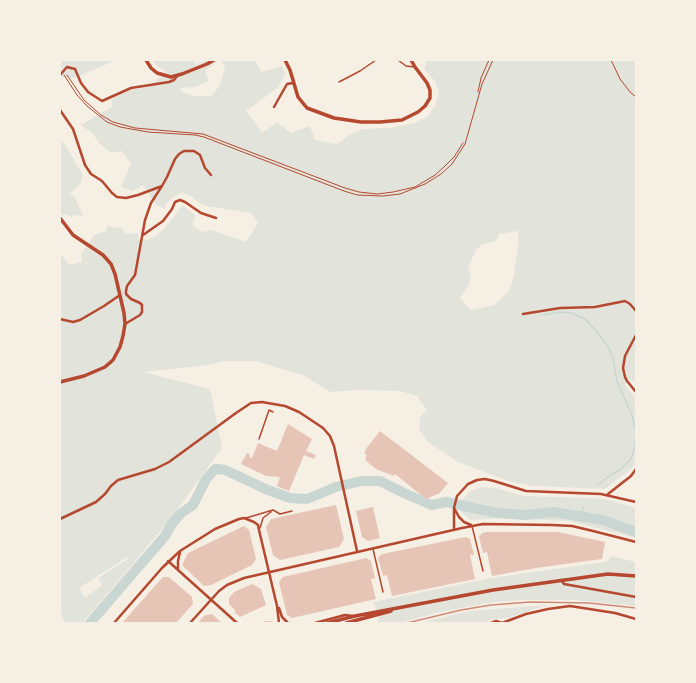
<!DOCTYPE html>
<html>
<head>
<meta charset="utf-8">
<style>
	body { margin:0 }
	#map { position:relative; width:696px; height:683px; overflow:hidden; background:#f6efe4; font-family:Montserrat,sans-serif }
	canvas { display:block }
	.frame { position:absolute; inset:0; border:61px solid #f6efe4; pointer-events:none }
</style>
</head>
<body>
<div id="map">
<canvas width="696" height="683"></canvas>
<div class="frame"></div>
</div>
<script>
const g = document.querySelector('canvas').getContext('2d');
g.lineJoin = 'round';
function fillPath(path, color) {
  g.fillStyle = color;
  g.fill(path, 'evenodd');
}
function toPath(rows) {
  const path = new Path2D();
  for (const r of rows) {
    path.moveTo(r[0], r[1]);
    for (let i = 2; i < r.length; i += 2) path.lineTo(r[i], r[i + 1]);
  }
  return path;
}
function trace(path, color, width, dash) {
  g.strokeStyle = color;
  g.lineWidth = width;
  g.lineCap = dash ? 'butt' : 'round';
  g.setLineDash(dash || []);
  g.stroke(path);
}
fillPath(toPath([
	[60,60,117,60,74,78,60,77],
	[153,60,194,60,196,65,206,60,219,60,205,71,209,81,195,87,180,88,182,92,195,96,212,96,219,86,223,75,225,67,221,60,255,60,261,72,282,66,285,75,277,88,246,111,262,133,277,122,291,133,310,126,315,140,337,144,350,134,362,129,389,128,415,123,428,116,435,106,439,93,435,81,424,69,427,60,636,60,636,382,628,379,625,385,636,399,636,461,632,468,605,489,533,486,511,482,458,462,428,442,419,430,420,417,427,410,417,396,400,391,359,390,330,392,303,375,255,361,225,361,200,366,143,372,210,389,222,448,174,514,133,564,82,623,66,623,60,613,60,253,69,265,82,262,81,254,94,235,107,231,107,226,114,228,121,227,125,234,138,233,138,239,148,240,157,235,164,229,176,214,180,208,184,206,195,215,193,226,202,232,211,230,246,242,258,223,251,213,207,206,199,203,189,195,182,193,174,196,165,204,166,209,156,205,143,185,132,191,121,187,131,164,122,151,111,153,99,143,93,134,81,125,113,106,111,100,119,95,132,90,148,87,166,72,156,65],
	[518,231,518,244,514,276,509,291,494,305,471,310,460,298,468,287,471,276,468,267,476,250,483,244,496,241,499,234],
	[127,557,128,559,98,578,102,585,85,598,79,588],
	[60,139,66,146,83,175,80,184,70,194,75,197,83,216,75,215,72,217,65,214,60,216],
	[482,487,496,488,523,496,593,498,610,500,636,508,636,538,569,521,499,518,470,520,461,512,462,500,470,491],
	[611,556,636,562,636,606,576,600,521,600,495,602,466,607,436,613,399,623,378,623,379,618,374,602,491,578,605,562,607,561],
	[547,605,508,618,492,619,485,623,420,623,469,611]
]), '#e2e4dc');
trace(toPath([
	[543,315,559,312,572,313,585,319,598,333,609,348,613,358,617,382,632,415,636,433,634,450,631,459,621,469,609,476,598,485],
	[580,516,584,507]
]), '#c9d6d2', 1.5);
trace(toPath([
	[90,623,165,536,171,525,180,514,193,505,206,479,215,469,218,469,225,470,268,490,290,498,307,499,336,487,362,481,380,481,406,494,432,505,446,502,497,513,526,515,553,512,603,520,636,532]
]), '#c9d6d2', 10);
fillPath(toPath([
	[288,424,312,439,306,451,316,455,314,459,304,455,289,491,277,486,280,477,266,476,241,464,247,453,250,454,249,457,252,458,258,443,277,451],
	[380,431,448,483,440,493,426,499,395,474,394,476,376,469,365,460,367,458,365,458,367,455,364,453,366,451,365,450],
	[336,505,344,539,339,547,280,560,273,555,266,527,271,519],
	[373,507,380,538,368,541,362,537,356,511],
	[244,526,249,530,256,559,252,565,211,585,204,586,182,565,188,553],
	[487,532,558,532,605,542,602,559,536,568,492,576,487,552,483,553,479,537,482,533],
	[466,537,470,539,474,555,470,555,475,579,392,596,387,575,383,576,378,558,382,554],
	[366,558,371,561,375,578,371,579,376,599,292,618,287,615,279,582,283,577],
	[163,577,169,577,192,597,193,604,176,623,122,623],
	[252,584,261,589,266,605,240,617,234,612,236,611,229,604,229,598,234,592],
	[212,614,222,623,198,623,205,615]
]), '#e6c5b7');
trace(toPath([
	[611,60,620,79,630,92,636,97],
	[64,75,77,95,87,106,107,122,120,127,148,132,195,135,204,137,344,191,357,195,383,196,400,194,425,184,441,174,452,164,465,144,482,84,493,60],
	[67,75,84,100,101,115,113,122,135,128,203,134,345,188,359,192,377,194,393,192,415,187,435,175,445,166,454,157,463,143],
	[478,92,481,78,489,60]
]), '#b5482f', 1);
trace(toPath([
	[398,60,406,66,415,67],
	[339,82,360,71,376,60],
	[259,439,269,410,273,412],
	[246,518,273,510,280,514,292,511],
	[472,526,483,571],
	[260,528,263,518,271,512],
	[373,549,383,592]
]), '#b5482f', 1.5);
trace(toPath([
	[60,75,67,67,75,69,81,83,88,92,102,101,131,88,169,82,174,80,177,76],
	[274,107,287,84,293,83],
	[60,110,73,129,85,165,91,174,102,181,112,193,117,197,126,198,138,195,162,186,151,203,145,220,135,275,127,286,126,291,126,294,131,299,140,303,142,305,142,312,140,315,125,324],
	[162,186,167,177,175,159,179,154,184,151,194,151,200,155,205,168,211,175],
	[143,235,163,221,172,209,175,202,180,200,185,202,201,213,216,218],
	[523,314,560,308,595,307,625,301,630,304,636,311],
	[60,319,73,322,80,320,104,306,120,295],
	[636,335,625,356,623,368,625,377,627,381,636,392],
	[608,494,631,476,636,469],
	[454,508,459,517,464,522,471,525],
	[60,519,96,502,105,494,111,486,118,480,155,469,169,462,236,413,251,403,262,402,285,406,299,412,323,428,330,436,334,446,357,551],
	[454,529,454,508,457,496,468,484,477,480,485,479,494,481,526,491,601,494,636,502],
	[168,561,237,623],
	[178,569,178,561,180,552],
	[561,580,564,584,636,597],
	[279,608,282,617,288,623],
	[114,623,162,568,180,551,215,529,239,519,244,518,254,522,258,525,259,530,277,606,279,623],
	[190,623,219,591,227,585,244,578,462,528,483,524,552,525,572,526,593,531,636,542],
	[264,623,272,623],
	[315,623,345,615,353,616],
	[491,623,496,621,502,623],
	[502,623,526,614,548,609,570,606,615,613,636,619]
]), '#b5482f', 2.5);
trace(toPath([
	[146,60,151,68,157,73,171,77,182,74,207,64,214,60],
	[285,60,290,70,298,97,307,108,334,118,361,122,380,122,402,120,418,112,425,106,430,98,430,90,427,83,415,67,411,60],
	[60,218,73,235,103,255,111,264,115,274,124,313,125,324,123,336,120,347,113,360,105,367,84,376,60,382],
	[327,623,355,616,493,590,608,574,636,576],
	[346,623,391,611]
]), '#b5482f', 3.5);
trace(toPath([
	[407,623,461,610,491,605,530,602,589,603,636,608]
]), '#cf8b77', 1.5);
</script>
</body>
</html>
